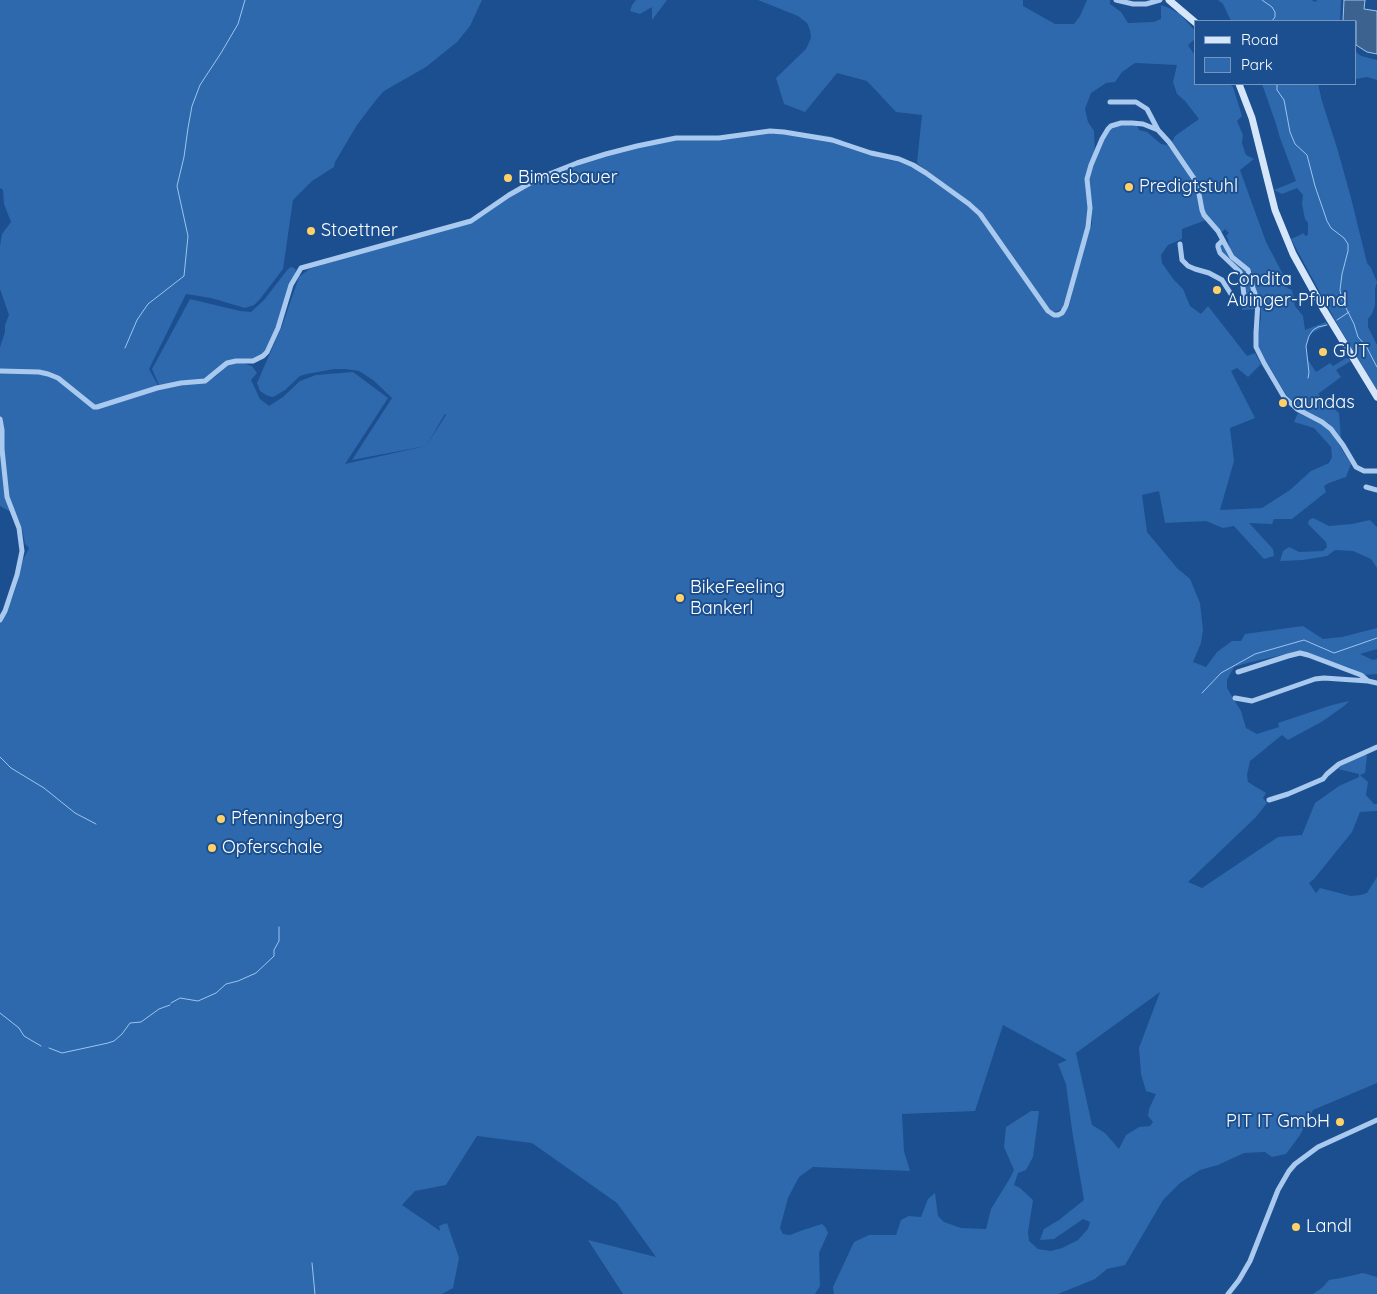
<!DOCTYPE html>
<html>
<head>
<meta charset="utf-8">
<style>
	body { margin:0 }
	#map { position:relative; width:1377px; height:1294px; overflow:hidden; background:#1b4f8f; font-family:Quicksand,sans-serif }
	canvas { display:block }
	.legend { position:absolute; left:1194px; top:20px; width:162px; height:65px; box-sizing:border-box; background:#1b4f8f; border:1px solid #7695bc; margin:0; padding:6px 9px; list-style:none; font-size:15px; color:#fff }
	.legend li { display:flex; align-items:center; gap:10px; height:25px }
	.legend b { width:25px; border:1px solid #7695bc }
</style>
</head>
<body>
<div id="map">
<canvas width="1377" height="1294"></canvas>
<ul class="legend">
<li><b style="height:6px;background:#d6e6fa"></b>Road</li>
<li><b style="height:14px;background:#2e69ad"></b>Park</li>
</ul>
</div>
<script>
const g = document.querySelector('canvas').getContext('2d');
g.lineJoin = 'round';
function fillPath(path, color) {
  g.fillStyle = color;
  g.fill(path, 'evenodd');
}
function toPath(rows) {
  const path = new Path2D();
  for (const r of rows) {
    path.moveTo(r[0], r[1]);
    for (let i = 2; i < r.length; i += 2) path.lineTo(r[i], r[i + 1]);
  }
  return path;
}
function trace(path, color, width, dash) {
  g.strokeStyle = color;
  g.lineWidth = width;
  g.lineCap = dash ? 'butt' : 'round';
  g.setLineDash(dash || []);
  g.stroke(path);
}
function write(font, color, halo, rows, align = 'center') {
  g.font = font + ' Quicksand,sans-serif';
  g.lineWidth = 4;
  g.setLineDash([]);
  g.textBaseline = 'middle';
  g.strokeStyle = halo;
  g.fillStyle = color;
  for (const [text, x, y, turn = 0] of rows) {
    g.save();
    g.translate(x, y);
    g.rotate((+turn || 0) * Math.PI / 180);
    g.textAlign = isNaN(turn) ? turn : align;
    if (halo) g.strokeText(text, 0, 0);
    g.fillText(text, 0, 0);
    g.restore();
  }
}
fillPath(toPath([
	[0,0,482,0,470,26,457,42,426,67,384,91,376,100,357,125,335,162,334,167,312,181,293,200,283,269,260,299,254,305,245,308,211,298,186,294,149,369,160,389,206,382,216,376,230,363,242,363,252,366,257,373,251,380,260,399,269,406,283,397,300,381,316,375,353,372,388,398,345,464,426,446,446,415,445,414,426,446,352,460,392,398,373,380,359,371,346,369,334,369,307,374,300,376,285,390,275,396,272,397,266,395,260,391,257,383,282,326,299,277,309,269,471,219,510,192,574,162,603,152,658,139,679,136,721,136,775,129,829,136,842,140,844,146,880,158,899,162,917,169,969,204,988,227,1049,315,1058,317,1063,313,1069,307,1082,253,1092,224,1092,206,1089,214,1087,223,1065,302,1062,308,1058,311,1054,312,1048,308,968,201,917,163,922,115,896,112,867,81,837,73,805,112,784,104,776,78,806,49,811,38,810,30,807,23,798,16,758,0,1023,0,1023,6,1055,24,1074,24,1080,16,1087,0,1110,0,1110,4,1121,12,1128,23,1154,22,1161,19,1161,5,1169,8,1180,14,1196,32,1196,38,1188,45,1196,57,1196,84,1230,84,1233,87,1242,116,1237,121,1243,135,1242,143,1246,155,1254,159,1240,170,1266,242,1286,280,1287,288,1292,290,1295,306,1303,316,1305,330,1326,322,1327,325,1310,334,1309,336,1306,348,1308,360,1316,372,1330,363,1333,366,1346,358,1349,359,1351,361,1336,370,1341,377,1318,394,1339,413,1341,438,1336,431,1328,423,1308,413,1293,404,1288,398,1260,351,1257,343,1257,336,1261,318,1261,307,1259,296,1255,289,1252,272,1250,269,1233,255,1230,250,1228,239,1226,236,1229,233,1225,229,1222,232,1206,215,1203,209,1201,188,1172,142,1175,136,1199,119,1185,101,1177,94,1173,82,1177,65,1135,63,1122,72,1115,82,1106,83,1091,93,1085,109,1088,122,1094,131,1095,156,1109,131,1113,128,1122,125,1137,125,1139,130,1147,132,1161,144,1167,145,1181,162,1194,183,1206,220,1182,229,1182,239,1168,245,1161,255,1162,263,1174,280,1183,289,1190,306,1201,314,1208,306,1247,356,1255,353,1261,364,1248,377,1237,368,1231,371,1255,418,1230,428,1234,461,1220,510,1262,508,1290,490,1311,471,1329,463,1332,457,1331,447,1314,428,1294,422,1298,413,1323,425,1332,433,1351,464,1346,477,1329,483,1324,486,1326,492,1292,519,1274,519,1272,524,1249,523,1273,549,1274,556,1264,559,1234,526,1223,528,1206,521,1165,523,1159,491,1142,495,1147,532,1177,568,1190,579,1200,603,1203,630,1201,643,1193,662,1206,667,1217,652,1232,641,1241,641,1245,634,1303,626,1323,639,1342,637,1377,628,1377,649,1360,654,1373,660,1377,659,1377,674,1363,675,1351,668,1299,651,1247,663,1234,667,1227,680,1227,688,1241,711,1246,728,1257,734,1279,727,1278,723,1332,705,1349,701,1344,706,1323,721,1288,740,1282,735,1250,761,1247,775,1248,782,1266,793,1263,798,1267,803,1256,817,1188,882,1202,888,1278,837,1302,835,1315,803,1339,786,1359,777,1359,774,1338,769,1341,766,1366,754,1367,756,1365,773,1360,775,1368,782,1366,795,1374,804,1377,804,1377,811,1360,812,1352,832,1314,879,1309,883,1316,893,1320,888,1351,896,1361,895,1367,893,1377,877,1377,1083,1313,1110,1300,1135,1286,1154,1272,1157,1265,1152,1244,1153,1218,1165,1200,1170,1180,1183,1163,1200,1125,1265,1107,1269,1095,1279,1058,1294,834,1294,833,1287,854,1242,869,1235,896,1235,901,1220,909,1216,921,1217,928,1199,935,1193,938,1216,944,1222,961,1228,986,1229,991,1209,1010,1178,1014,1170,1004,1147,1006,1127,1031,1111,1039,1111,1033,1157,1026,1170,1018,1173,1014,1185,1020,1188,1033,1200,1028,1232,1029,1241,1038,1249,1051,1251,1062,1248,1078,1240,1088,1229,1090,1222,1083,1219,1054,1239,1040,1240,1044,1229,1059,1220,1084,1200,1072,1130,1066,1084,1058,1064,1067,1060,1003,1025,975,1111,902,1114,904,1151,910,1171,813,1167,799,1177,788,1198,780,1228,783,1234,790,1235,803,1230,822,1224,826,1228,828,1233,819,1253,820,1286,815,1294,623,1294,588,1240,656,1257,617,1203,532,1143,477,1136,446,1185,415,1191,402,1205,440,1231,439,1226,447,1223,459,1258,453,1288,442,1294,0,1294,0,622,12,599,18,581,22,562,29,548,25,544,22,528,16,513,9,511,0,506,0,347,5,332,5,325,9,315,0,289,0,246,2,234,11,222,4,204,3,190,0,188],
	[1160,992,1139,1048,1141,1074,1146,1091,1156,1094,1149,1109,1148,1116,1153,1122,1150,1126,1139,1127,1126,1135,1119,1149,1105,1133,1092,1125,1076,1053],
	[636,0,667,0,652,20,652,7,640,14,630,11,632,5],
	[1218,0,1311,0,1316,2,1317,0,1341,0,1340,21,1231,21,1223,4],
	[1356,52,1361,56,1377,60,1377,80,1367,77,1356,79],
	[1262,84,1318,84,1322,101,1338,151,1351,198,1367,263,1371,268,1377,282,1375,289,1375,305,1372,314,1368,319,1368,327,1377,345,1377,391,1335,320,1291,239,1304,233,1305,236,1308,235,1308,223,1305,219,1302,204,1303,195,1297,188,1282,194,1274,190,1296,181,1280,138,1276,124],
	[1222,244,1248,273,1256,309,1242,310,1246,299,1245,282,1221,250,1220,246],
	[291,267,294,268,296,270,295,273,279,320,266,352,256,359,231,360,203,380,159,385,152,369,190,299,240,311,251,312,264,300,288,269],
	[1313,518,1329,526,1352,524,1370,520,1377,527,1377,568,1371,559,1353,551,1335,550,1327,556,1303,560,1280,561,1283,551,1289,547,1299,552,1323,551,1327,547,1326,542,1308,524,1309,520],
	[1363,1273,1377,1277,1377,1294,1313,1294,1323,1287,1329,1280,1341,1278]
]), '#2e69ad');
const water = toPath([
	[1344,0,1365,0,1364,9,1377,11,1377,54,1367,52,1356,45,1356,21,1343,21,1344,0]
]);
fillPath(water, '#3c6290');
trace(water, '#9cc4f0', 1);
trace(toPath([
	[1262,0,1272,7,1275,12,1275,17,1272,21],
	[1277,84,1277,90,1284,100,1290,132,1295,144,1307,155,1315,186,1327,221,1331,228,1344,238,1348,244,1348,251,1342,274,1340,290,1342,300,1354,324,1358,337,1366,346,1377,367],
	[1337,320,1349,312],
	[125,348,137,320,148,304,184,276,188,236,177,186,184,157,188,128,192,106,200,85,221,53,238,24,245,0],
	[1308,378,1309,373,1306,346,1309,336,1313,330,1318,327,1327,325],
	[1202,693,1221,673,1255,654,1304,640,1334,653,1377,638],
	[0,757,11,768,44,788,75,813,96,824],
	[171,1003,180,998,198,1001,216,993,226,984,238,981,256,973,274,956,274,950,279,941,279,927],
	[0,1013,19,1028,24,1036,41,1046],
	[49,1048,62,1053,108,1043,114,1041,122,1034,130,1023,141,1022,159,1009,170,1005],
	[312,1263,315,1294]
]), '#9cc4f0', 1);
trace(toPath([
	[1116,0,1133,4,1146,4,1160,0],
	[1110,102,1136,102,1147,109,1158,130],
	[1180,244,1182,260,1188,266,1195,269,1209,273,1222,280,1236,302,1241,303,1244,296,1242,278,1240,272,1220,253,1218,247,1218,245,1223,240],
	[0,371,39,372,48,374,58,378,94,407,97,407,157,388,181,383,205,381,227,363,236,361,253,361,263,356,267,352,278,328,291,285,301,268,471,221,509,195,539,178,577,163,606,154,637,146,676,138,719,138,770,131,784,132,832,140,871,153,899,159,913,165,926,173,969,204,980,214,1048,311,1054,315,1058,315,1062,313,1066,306,1088,227,1090,208,1087,179,1091,165,1102,139,1108,129,1111,126,1121,123,1132,123,1143,124,1158,130,1169,142,1197,183,1202,210,1204,215,1218,231,1232,257,1248,270,1253,288,1258,302,1256,333,1256,347,1264,363,1284,397,1297,409,1322,422,1331,429,1343,445,1356,467,1364,471,1377,471],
	[0,419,2,430,2,449,7,497,19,528,22,551,17,575,5,611,0,620],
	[1366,487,1377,490],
	[1238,672,1288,656,1300,653,1308,655,1361,675,1368,681,1377,683],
	[1235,698,1252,701,1315,679,1324,678,1368,681],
	[1269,800,1288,794,1323,779,1327,774,1339,764,1377,747],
	[1228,1294,1239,1280,1250,1261,1278,1190,1289,1171,1295,1164,1318,1147,1377,1120]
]), '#a9c9ee', 5);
trace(toPath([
	[1169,0,1196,23],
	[1239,84,1252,118,1275,210,1293,254,1324,310,1377,397]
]), '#d6e6fa', 7);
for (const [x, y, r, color] of [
	[508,178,5,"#ffd166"],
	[1129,187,5,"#ffd166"],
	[311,231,5,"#ffd166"],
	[1217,290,5,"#ffd166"],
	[1323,352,5,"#ffd166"],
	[1283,403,5,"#ffd166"],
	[680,598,5,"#ffd166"],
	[221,819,5,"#ffd166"],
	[212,848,5,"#ffd166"],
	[1340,1122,5,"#ffd166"],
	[1296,1227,5,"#ffd166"]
]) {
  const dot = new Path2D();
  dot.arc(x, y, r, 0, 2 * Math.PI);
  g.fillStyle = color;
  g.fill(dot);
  trace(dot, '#1b4f8f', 2);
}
write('18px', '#fff', '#1b4f8f', [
	["Bimesbauer",518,178],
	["Predigtstuhl",1139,187],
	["Stoettner",321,231],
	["Condita",1227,280],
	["Auinger-Pfund",1227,301],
	["GUT",1333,352],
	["aundas",1293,403],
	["BikeFeeling",690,588],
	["Bankerl",690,609],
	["Pfenningberg",231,819],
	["Opferschale",222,848],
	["PIT IT GmbH",1330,1122,"right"],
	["Landl",1306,1227]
], 'left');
</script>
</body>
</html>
